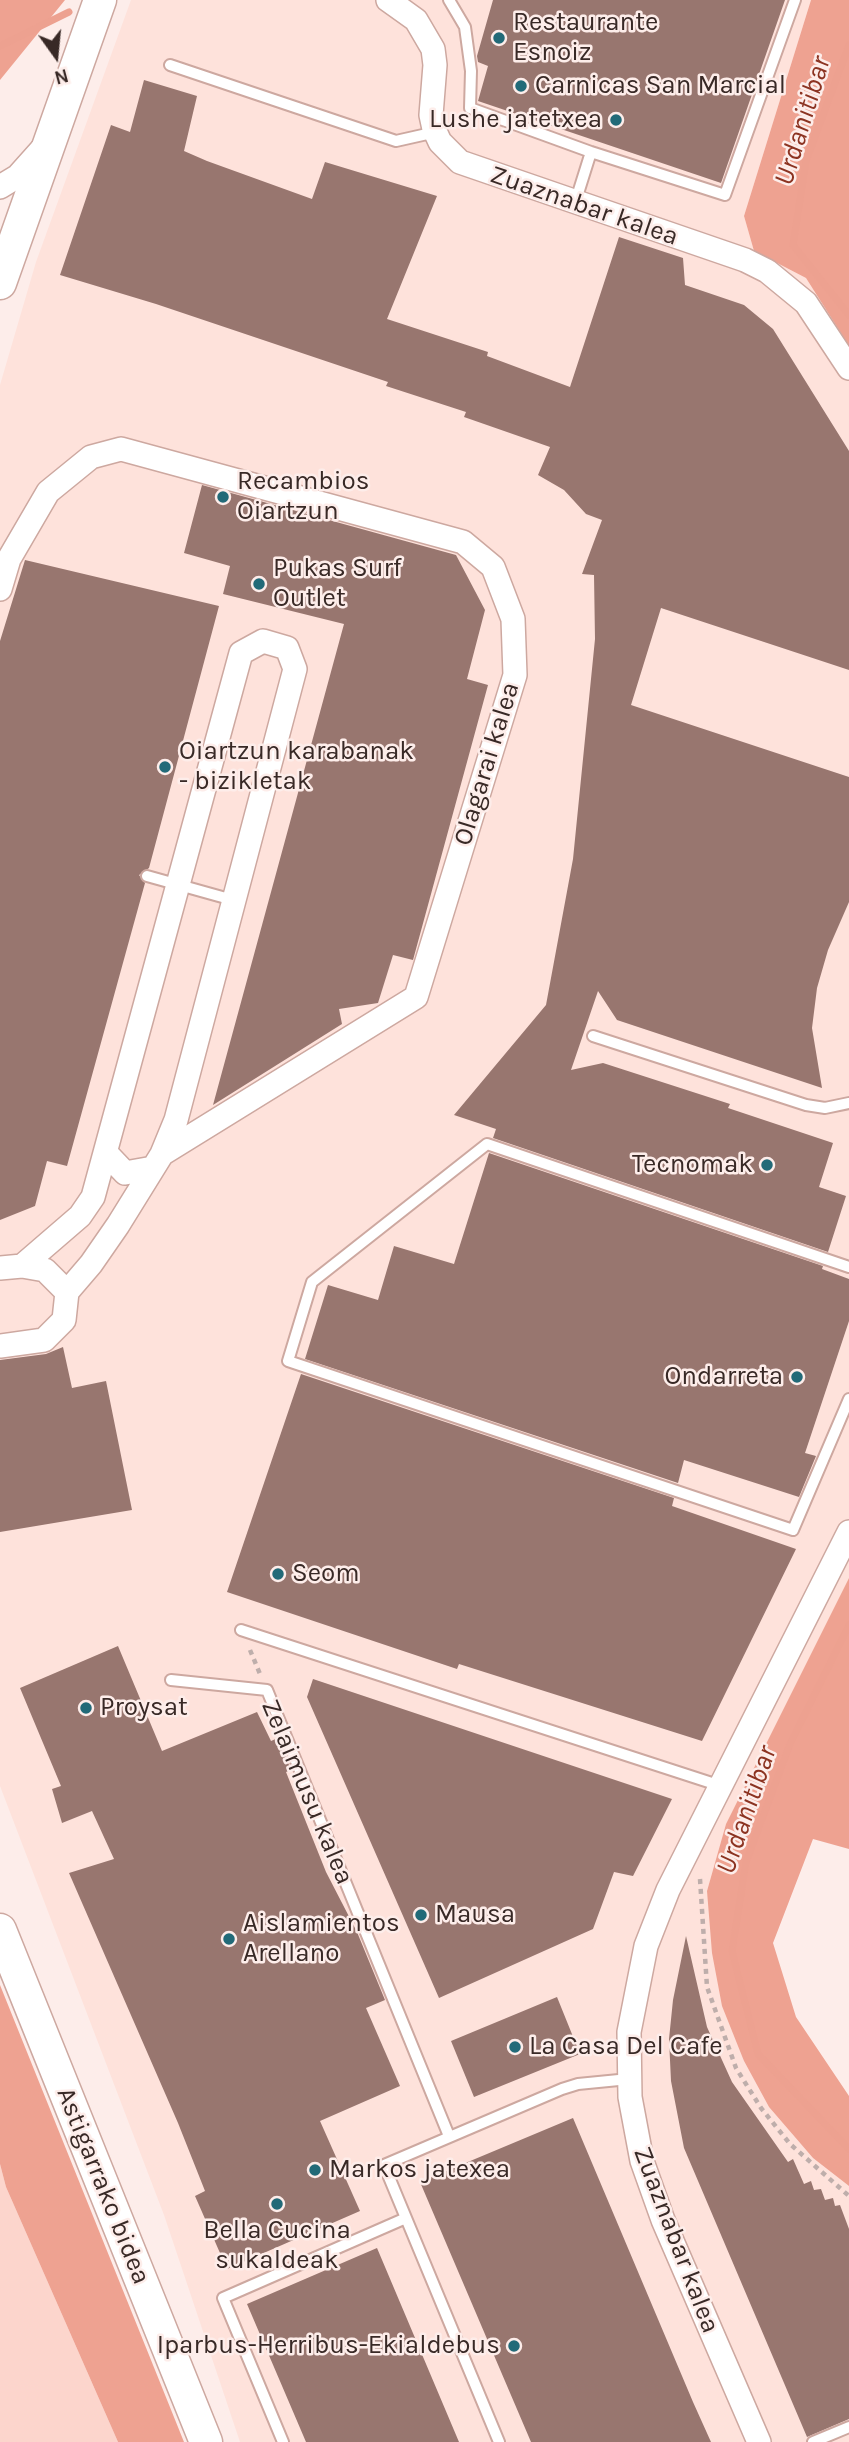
<!DOCTYPE html>
<html>
<head>
<meta charset="utf-8">
<style>
	body { margin:0 }
	#map { position:relative; width:849px; height:2442px; overflow:hidden; background:#fdedea; font-family:Karla,sans-serif }
	canvas { display:block }
	.north { position:absolute; left:21px; top:21px; width:70px; height:70px; -webkit-text-stroke:5px #fdedea; paint-order:stroke; rotate:165deg; font-size:19px; font-weight:700; line-height:28px; text-align:center; color:#382926 }
	.north::after { content:''; display:block; margin:auto; width:24px; height:32px; background:#382926; clip-path:polygon(50% 0,100% 100%,50% 72%,0 100%) }
</style>
</head>
<body>
<div id="map">
<canvas width="849" height="2442"></canvas>
<div class="north">N</div>
</div>
<script>
const g = document.querySelector('canvas').getContext('2d');
g.lineJoin = 'round';
function fillPath(path, color) {
  g.fillStyle = color;
  g.fill(path, 'evenodd');
}
function toPath(rows) {
  const path = new Path2D();
  for (const r of rows) {
    path.moveTo(r[0], r[1]);
    for (let i = 2; i < r.length; i += 2) path.lineTo(r[i], r[i + 1]);
  }
  return path;
}
function trace(path, color, width, dash) {
  g.strokeStyle = color;
  g.lineWidth = width;
  g.lineCap = dash ? 'butt' : 'round';
  g.setLineDash(dash || []);
  g.stroke(path);
}
function write(font, color, halo, rows, align = 'center') {
  g.font = font + ' Karla,sans-serif';
  g.lineWidth = 5;
  g.setLineDash([]);
  g.textBaseline = 'middle';
  g.strokeStyle = halo;
  g.fillStyle = color;
  for (const [text, x, y, turn = 0] of rows) {
    g.save();
    g.translate(x, y);
    g.rotate((+turn || 0) * Math.PI / 180);
    g.textAlign = isNaN(turn) ? turn : align;
    if (halo) g.strokeText(text, 0, 0);
    g.fillText(text, 0, 0);
    g.restore();
  }
}
fillPath(toPath([
	[131,0,811,0,744,216,754,251,806,278,849,346,849,1578,726,1824,707,1891,744,2061,769,2107,813,2158,849,2186,849,2442,240,2442,164,2215,0,1786,0,385,36,262]
]), '#fee2db');
fillPath(toPath([
	[0,2164,6,2187,118,2442,0,2442]
]), '#fcd5cc');
fillPath(toPath([
	[0,0,65,0,0,80],
	[811,0,849,0,849,346,806,278,754,251,744,216],
	[849,1578,849,1849,813,1839,773,1943,796,2017,849,2096,849,2186,813,2158,769,2107,744,2061,722,2006,712,1953,707,1891,726,1824],
	[0,1985,184,2442,118,2442,6,2187,0,2164]
]), '#eea291');
trace(toPath([
	[849,45,806,161,793,245,849,315],
	[0,46,69,12],
	[849,1625,790,1744,746,1862,732,1951,758,2054,849,2149]
]), '#eda190', 7);
fillPath(toPath([
	[493,0,785,0,721,183,478,101,488,66,478,62,477,56],
	[144,80,197,96,184,151,207,161,312,199,325,162,437,196,387,319,488,352,487,356,570,387,619,237,683,258,685,285,744,305,773,329,849,451,849,670,661,608,631,705,849,777,849,902,828,950,817,988,812,1028,822,1088,617,1020,598,991,571,1070,603,1063,730,1104,728,1108,833,1143,819,1187,846,1196,828,1252,493,1138,496,1129,454,1115,546,1005,573,859,595,639,594,575,582,574,602,520,586,514,564,490,538,475,550,447,464,417,466,412,386,386,388,382,156,304,60,275,111,125,130,132],
	[202,485,456,555,485,610,467,679,488,685,413,960,393,955,378,1003,339,1009,342,1024,213,1105,344,624,223,594,230,566,184,553],
	[25,560,219,606,149,868,139,875,145,883,67,1166,47,1161,35,1206,0,1220,0,641],
	[489,1153,823,1266,822,1269,849,1279,849,1321,805,1453,816,1456,799,1497,684,1460,678,1483,305,1359,328,1285,378,1300,394,1246,454,1264],
	[63,1347,72,1388,106,1381,132,1510,0,1532,0,1360,46,1354],
	[301,1374,674,1498,672,1506,796,1549,702,1741,459,1664,457,1669,227,1592],
	[118,1646,162,1751,257,1712,271,1741,278,1738,291,1770,286,1772,326,1872,357,1932,385,2000,366,2008,400,2086,320,2121,360,2211,227,2269,195,2196,205,2191,178,2123,69,1873,114,1859,92,1811,62,1823,52,1789,61,1786,20,1688],
	[313,1679,672,1799,633,1876,614,1872,593,1929,439,1998,307,1697],
	[686,1936,707,2027,732,2082,788,2162,793,2159,804,2184,811,2181,814,2190,821,2189,825,2200,833,2198,835,2206,840,2205,849,2229,849,2419,807,2437,684,2148,671,2081,669,2039,673,2000],
	[557,1997,580,2054,474,2097,451,2041],
	[573,2118,693,2402,711,2442,531,2442,420,2182],
	[377,2248,459,2442,306,2442,247,2304]
]), '#98766f');
const service = toPath([
	[449,0,465,27,471,71,470,108,591,152,725,195,795,0],
	[170,65,396,141,436,132],
	[575,203,591,152],
	[147,876,233,900],
	[593,1036,806,1105,825,1108,849,1103],
	[849,1267,487,1144,312,1282,288,1361,793,1530,849,1399],
	[241,1630,721,1786],
	[171,1680,267,1690,449,2136],
	[283,2442,223,2298,406,2218],
	[499,2442,384,2165,562,2089,578,2084,629,2079],
	[813,2442,849,2427]
]);
const minor = toPath([
	[388,0,416,20,433,49,435,65,431,115,434,129,440,142,460,162,745,260,767,271,806,303,849,368],
	[0,187,18,176,43,148],
	[0,589,9,559,48,492,91,457,121,449,463,542,493,567,513,619,515,675,416,997,162,1154],
	[106,1153,125,1173,153,1168],
	[22,1266,80,1216,93,1197,241,653,263,641,287,648,295,669,176,1120,162,1154,118,1225,91,1264,67,1292],
	[0,1268,22,1266,45,1270,67,1292,64,1320,44,1340,0,1346],
	[759,2442,663,2220,642,2161,630,2097,629,2032,646,1946,668,1890,849,1532]
]);
const secondary = toPath([
	[0,283,100,0],
	[0,1930,206,2442]
]);
trace(service, '#cda8a0', 14);
trace(minor, '#cda8a0', 26);
trace(secondary, '#cda8a0', 35);
trace(toPath([
	[250,1650,260,1674],
	[700,1879,707,1987,736,2068,761,2108,790,2144,849,2196]
]), '#beaeab', 4.5, [5, 5]);
trace(service, '#fff', 10);
trace(minor, '#fff', 23);
trace(secondary, '#fff', 32);
for (const [x, y, r, color] of [
	[499,38,7,"#226a78"],
	[521,86,7,"#226a78"],
	[616,120,7,"#226a78"],
	[223,497,7,"#226a78"],
	[259,584,7,"#226a78"],
	[165,767,7,"#226a78"],
	[767,1165,7,"#226a78"],
	[797,1377,7,"#226a78"],
	[278,1574,7,"#226a78"],
	[86,1708,7,"#226a78"],
	[421,1915,7,"#226a78"],
	[229,1939,7,"#226a78"],
	[515,2047,7,"#226a78"],
	[315,2170,7,"#226a78"],
	[277,2204,7,"#226a78"],
	[514,2346,7,"#226a78"]
]) {
  const dot = new Path2D();
  dot.arc(x, y, r, 0, 2 * Math.PI);
  g.fillStyle = color;
  g.fill(dot);
  trace(dot, '#fdedea', 2.5);
}
write('26px', '#382926', '#fdedea', [
	["Restaurante",513,23],
	["Esnoiz",513,53],
	["Carnicas San Marcial",535,86],
	["Lushe jatetxea",602,120,"right"],
	["Recambios",237,482],
	["Oiartzun",237,512],
	["Pukas Surf",273,569],
	["Outlet",273,599],
	["Oiartzun karabanak",179,752],
	["- bizikletak",179,782],
	["Tecnomak",753,1165,"right"],
	["Ondarreta",783,1377,"right"],
	["Seom",292,1574],
	["Proysat",100,1708],
	["Mausa",435,1915],
	["Aislamientos",243,1924],
	["Arellano",243,1954],
	["La Casa Del Cafe",529,2047],
	["Markos jatexea",329,2170],
	["Bella Cucina",277,2231,"center"],
	["sukaldeak",277,2261,"center"],
	["Iparbus-Herribus-Ekialdebus",500,2346,"right"]
], 'left');
write('26px', '#382926', '#fdedea', [
	["Zuaznabar kalea",584,206,19],
	["Olagarai kalea",487,764,-73],
	["Zelaimusu kalea",307,1792,67],
	["Astigarrako bidea",103,2186,68],
	["Zuaznabar kalea",676,2240,69]
]);
write('italic 28px', '#8c3321', '#fdedea', [
	["Urdanitibar",803,121,-73],
	["Urdanitibar",747,1810,-71]
]);
</script>
</body>
</html>
